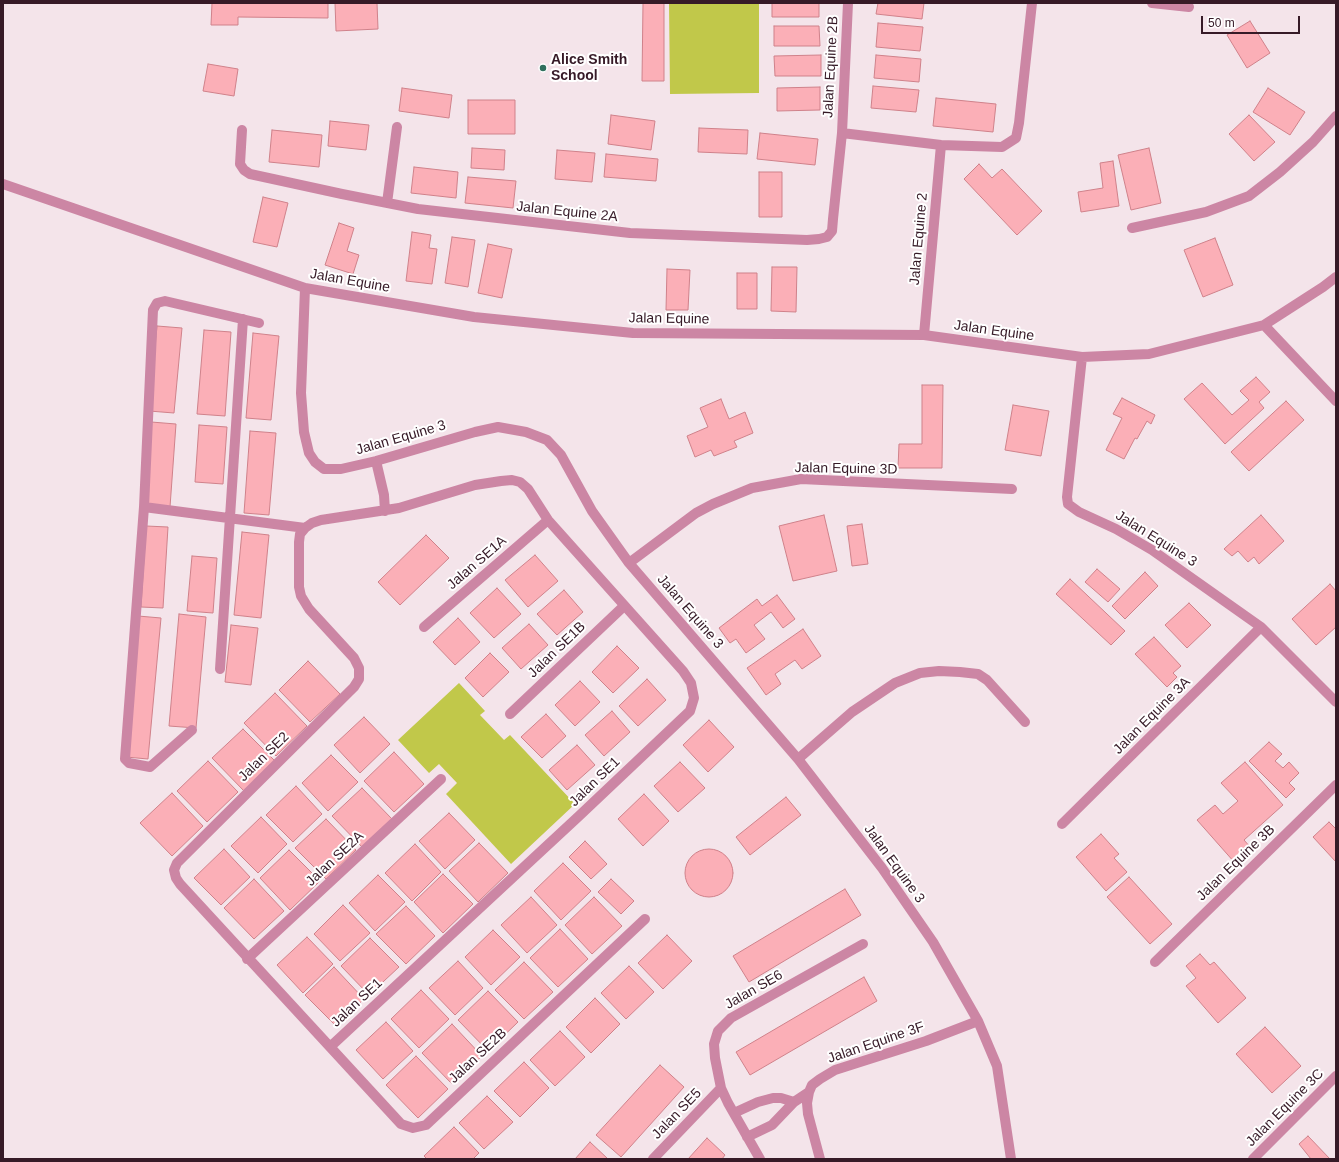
<!DOCTYPE html>
<html>
<head>
<meta charset="utf-8">
<style>
	body { margin:0 }
	#map { position:relative; width:1339px; height:1162px; overflow:hidden; background:#f4e4ea; font-family:Helvetica,sans-serif }
	canvas { display:block }
	.frame { position:absolute; inset:0; border:4px solid #361a27; pointer-events:none }
	.scale { position:absolute; left:1201px; top:16px; width:99px; height:18px; box-sizing:border-box; border:2px solid #361a27; border-top:0; padding-left:5px; font-size:12px; line-height:14px; white-space:nowrap; color:#361a27; -webkit-text-stroke:3px #fff; paint-order:stroke }
</style>
</head>
<body>
<div id="map">
<canvas width="1339" height="1162"></canvas>
<div class="frame"></div>
<div class="scale">50 m</div>
</div>
<script>
const g = document.querySelector('canvas').getContext('2d');
g.lineJoin = 'round';
function fillPath(path, color) {
  g.fillStyle = color;
  g.fill(path, 'evenodd');
}
function toPath(rows) {
  const path = new Path2D();
  for (const r of rows) {
    if (r.length === 3) {
      path.moveTo(r[0] + r[2], r[1]);
      path.arc(r[0], r[1], r[2], 0, 2 * Math.PI);
      continue;
    }
    path.moveTo(r[0], r[1]);
    for (let i = 2; i < r.length; i += 2) path.lineTo(r[i], r[i + 1]);
  }
  return path;
}
function trace(path, color, width, dash) {
  g.strokeStyle = color;
  g.lineWidth = width;
  g.lineCap = dash ? 'butt' : 'round';
  g.setLineDash(dash || []);
  g.stroke(path);
}
function write(font, color, halo, rows, align = 'center') {
  g.font = font + ' Helvetica,sans-serif';
  g.lineWidth = 4;
  g.setLineDash([]);
  g.textBaseline = 'middle';
  g.strokeStyle = halo;
  g.fillStyle = color;
  for (const [text, x, y, turn = 0] of rows) {
    g.save();
    g.translate(x, y);
    g.rotate((+turn || 0) * Math.PI / 180);
    g.textAlign = isNaN(turn) ? turn : align;
    if (halo) g.strokeText(text, 0, 0);
    g.fillText(text, 0, 0);
    g.restore();
  }
}
fillPath(toPath([
	[669,3,759,3,759,93,670,94],
	[459,683,485,711,480,715,504,740,510,735,575,804,511,864,446,794,457,783,439,764,429,773,398,740]
]), '#c1c84a');
const building = toPath([
	[212,3,328,3,328,18,238,17,238,25,211,25,212,3],
	[335,3,377,3,378,29,336,31,335,3],
	[643,3,664,3,664,81,642,81,643,3],
	[772,3,819,3,819,17,772,17,772,3],
	[878,3,924,3,922,19,876,14,878,3],
	[1250,21,1270,53,1247,68,1227,35,1250,21],
	[878,23,923,27,920,51,876,47,878,23],
	[774,26,819,26,820,46,774,46,774,26],
	[821,55,821,76,775,76,774,56,821,55],
	[876,55,921,59,919,82,874,78,876,55],
	[208,64,238,69,234,96,203,91,208,64],
	[873,86,919,90,916,112,871,108,873,86],
	[820,87,820,110,777,111,777,88,820,87],
	[402,88,452,95,449,118,399,111,402,88],
	[1268,88,1305,112,1290,135,1253,112,1268,88],
	[936,98,996,104,993,132,933,126,936,98],
	[468,100,515,100,515,134,468,134,468,100],
	[611,115,655,121,651,150,608,144,611,115],
	[1249,115,1275,142,1254,161,1229,134,1249,115],
	[330,121,369,125,366,150,328,146,330,121],
	[699,128,748,130,747,154,698,152,699,128],
	[272,130,322,135,319,167,269,162,272,130],
	[760,133,818,139,815,165,757,159,760,133],
	[472,148,505,150,504,170,471,168,472,148],
	[1149,148,1161,203,1131,210,1118,155,1149,148],
	[557,150,595,153,592,182,555,179,557,150],
	[606,154,658,159,656,181,604,177,606,154],
	[1113,161,1119,206,1081,212,1078,192,1103,188,1100,163,1113,161],
	[979,164,992,178,1002,169,1042,211,1017,235,964,179,979,164],
	[414,167,458,172,456,198,411,193,414,167],
	[759,172,782,172,782,217,759,217,759,172],
	[468,177,516,181,513,208,465,203,468,177],
	[263,197,288,203,277,247,253,242,263,197],
	[339,223,354,228,347,251,359,255,353,274,325,265,339,223],
	[412,232,431,235,429,248,437,249,432,284,406,281,412,232],
	[452,237,475,240,468,287,445,283,452,237],
	[1215,238,1233,285,1203,297,1184,250,1215,238],
	[488,244,512,249,502,298,478,293,488,244],
	[772,267,797,267,796,312,771,311,772,267],
	[667,269,690,270,688,310,666,310,667,269],
	[737,273,757,273,757,309,737,309,737,273],
	[157,326,182,328,174,413,149,411,157,326],
	[204,330,231,332,225,416,197,414,204,330],
	[253,333,279,336,271,420,246,418,253,333],
	[1256,377,1270,392,1259,402,1264,408,1225,444,1184,399,1202,383,1232,415,1249,400,1240,391,1256,377],
	[922,385,943,385,942,468,898,468,899,444,922,444,922,385],
	[1122,398,1155,415,1151,424,1147,421,1137,439,1135,438,1124,459,1106,450,1122,418,1113,414,1122,398],
	[721,399,729,419,745,412,753,433,734,441,737,447,714,456,711,450,695,457,687,436,708,427,700,408,721,399],
	[1286,401,1304,420,1249,471,1231,452,1286,401],
	[1013,405,1049,411,1041,456,1005,450,1013,405],
	[151,422,176,424,170,507,146,505,151,422],
	[199,425,227,427,223,484,195,482,199,425],
	[250,431,276,433,269,515,244,513,250,431],
	[824,515,837,571,793,581,779,526,824,515],
	[1261,515,1284,541,1259,564,1254,557,1248,562,1238,551,1232,556,1224,549,1261,515],
	[862,524,868,564,852,566,847,526,862,524],
	[146,526,168,527,163,608,141,607,146,526],
	[242,532,269,535,261,618,234,615,242,532],
	[426,535,449,558,400,605,378,582,426,535],
	[535,555,558,581,528,607,505,580,535,555],
	[192,556,217,558,213,613,187,611,192,556],
	[1097,569,1120,589,1108,602,1085,582,1097,569],
	[1145,572,1158,586,1125,619,1112,606,1145,572],
	[1070,579,1125,631,1111,645,1056,594,1070,579],
	[1330,584,1336,591,1336,627,1316,645,1292,619,1330,584],
	[497,588,521,614,494,638,470,613,497,588],
	[564,590,583,612,557,635,537,614,564,590],
	[777,595,795,619,783,628,771,612,754,625,765,639,746,653,736,639,730,643,719,628,757,599,762,606,777,595],
	[1189,603,1211,625,1187,648,1165,625,1189,603],
	[179,614,206,617,196,728,169,726,179,614],
	[138,616,161,618,148,759,126,757,138,616],
	[458,618,480,642,455,665,433,642,458,618],
	[529,624,548,645,521,669,502,648,529,624],
	[231,625,258,628,251,685,225,682,231,625],
	[803,629,821,656,802,669,795,660,775,674,781,684,766,695,747,668,803,629],
	[1154,637,1181,666,1173,673,1177,677,1167,687,1135,654,1154,637],
	[617,646,639,668,613,693,592,672,617,646],
	[490,653,509,672,483,697,465,678,490,653],
	[308,661,340,694,310,722,279,690,308,661],
	[647,679,666,700,638,726,619,706,647,679],
	[580,681,600,702,575,726,555,705,580,681],
	[275,693,307,726,276,756,244,723,275,693],
	[612,711,630,732,604,756,585,735,612,711],
	[546,714,566,736,542,758,521,737,546,714],
	[364,717,390,744,360,773,334,745,364,717],
	[709,720,734,747,708,772,683,745,709,720],
	[243,729,275,761,244,791,212,758,243,729],
	[1269,742,1282,754,1275,761,1283,768,1289,762,1299,773,1289,783,1295,789,1286,798,1249,761,1269,742],
	[577,745,595,765,567,790,549,770,577,745],
	[394,752,424,784,394,812,364,781,394,752],
	[331,755,358,782,328,811,302,783,331,755],
	[208,761,238,792,207,822,177,791,208,761],
	[680,762,705,788,678,812,654,786,680,762],
	[1245,762,1283,805,1244,840,1251,848,1235,863,1197,820,1215,805,1223,814,1238,801,1221,783,1245,762],
	[296,786,322,814,293,842,266,815,296,786],
	[362,788,392,819,363,848,332,816,362,788],
	[172,793,203,826,172,856,140,823,172,793],
	[644,794,669,821,643,846,618,819,644,794],
	[786,797,801,815,750,855,736,837,786,797],
	[449,813,475,840,445,869,419,841,449,813],
	[261,817,287,844,258,873,231,846,261,817],
	[326,819,356,850,326,879,295,848,326,819],
	[1329,822,1336,829,1336,862,1313,837,1329,822],
	[1101,834,1119,854,1114,858,1127,872,1106,891,1076,857,1101,834],
	[585,841,607,864,591,879,569,857,585,841],
	[479,843,508,873,478,902,449,871,479,843],
	[415,844,441,872,412,901,385,873,415,844],
	[224,849,250,877,221,905,194,878,224,849],
	[709,873,24],
	[289,850,320,881,290,910,260,878,289,850],
	[563,863,591,891,561,920,534,891,563,863],
	[443,874,473,904,443,933,414,902,443,874],
	[378,875,405,902,375,931,349,903,378,875],
	[1129,877,1172,924,1150,944,1107,897,1129,877],
	[254,879,284,911,254,939,224,908,254,879],
	[611,879,634,901,621,914,598,892,611,879],
	[845,889,861,915,749,982,733,956,845,889],
	[531,897,557,925,527,953,501,925,531,897],
	[594,897,622,926,592,954,565,925,594,897],
	[343,905,370,933,340,961,314,934,343,905],
	[406,906,435,936,406,964,376,934,406,906],
	[560,929,588,959,558,987,530,958,560,929],
	[493,930,520,957,491,985,465,957,493,930],
	[667,935,692,961,663,989,638,963,667,935],
	[307,937,333,964,303,993,277,965,307,937],
	[370,938,399,967,369,995,341,966,370,938],
	[1200,954,1210,965,1214,962,1246,998,1218,1023,1186,986,1196,978,1186,966,1200,954],
	[458,961,483,988,455,1015,429,988,458,961],
	[524,962,553,992,524,1019,495,990,524,962],
	[629,966,654,992,626,1019,601,993,629,966],
	[334,967,364,999,336,1026,305,995,334,967],
	[864,977,877,1001,750,1075,736,1052,864,977],
	[421,990,449,1019,419,1048,391,1019,421,990],
	[488,991,518,1022,488,1051,458,1020,488,991],
	[595,998,620,1024,591,1053,566,1027,595,998],
	[386,1022,413,1051,383,1079,356,1050,386,1022],
	[452,1024,482,1056,452,1084,422,1053,452,1024],
	[1265,1027,1301,1066,1272,1093,1236,1054,1265,1027],
	[560,1031,585,1057,555,1086,530,1060,560,1031],
	[416,1056,448,1089,418,1118,386,1085,416,1056],
	[524,1062,549,1088,520,1117,494,1091,524,1062],
	[660,1065,684,1087,621,1157,596,1135,660,1065],
	[487,1096,513,1122,484,1149,459,1123,487,1096],
	[454,1127,479,1153,473,1159,427,1159,424,1156,454,1127],
	[1308,1136,1330,1159,1311,1159,1299,1144,1308,1136],
	[707,1138,725,1155,722,1159,688,1159,707,1138],
	[590,1142,608,1159,575,1159,590,1142]
]);
fillPath(building, '#fbafb7');
trace(building, '#cf818a', 1);
trace(toPath([
	[1152,3,1189,7],
	[242,130,240,164,244,170,250,174,342,194,418,209,630,233,807,240,819,239,827,237,832,231,833,219,842,133,848,3],
	[842,133,941,145,1002,147,1016,138,1019,123,1032,3],
	[3,184,305,288,474,317,633,333,924,335,1082,357,1149,354,1264,325,1323,287,1336,277],
	[387,203,397,127],
	[1132,228,1206,212,1249,196,1280,172,1313,142,1336,116],
	[305,288,301,393,304,432,309,453,315,462,324,469,341,469,376,461,475,432,498,427,526,432,547,440,561,455,592,511,629,563,798,759,882,868,933,942,978,1021,997,1066,1011,1159],
	[1264,325,1336,401],
	[924,335,941,145],
	[1082,357,1067,497,1068,504,1079,512,1116,529,1152,550,1261,627,1336,702],
	[376,461,384,495,385,511],
	[144,507,305,528],
	[629,563,696,513,713,504,752,488,801,479,1012,489],
	[424,627,548,520],
	[220,669,243,319],
	[510,714,624,606],
	[192,730,150,767,129,763,125,759,144,507,153,310,157,303,165,301,259,323],
	[798,759,852,712,895,683,920,673,939,671,960,672,978,674,987,680,1025,722],
	[1062,824,1261,627],
	[247,959,441,779],
	[1155,962,1336,785],
	[330,1047,579,816,690,711,694,698,691,683,683,671,548,520,528,489,520,482,512,480,501,481,475,485,399,508,321,520,312,523,305,528,300,534,299,542,299,587,301,596,309,609,354,658,359,668,359,679,354,687,177,863,174,870,176,878,180,884,401,1124,413,1128,426,1125,645,919],
	[734,1113,758,1102,773,1098,781,1098,794,1102],
	[747,1137,772,1125,794,1102,809,1092],
	[653,1159,721,1088],
	[760,1159,728,1103,721,1088,715,1058,714,1044,718,1031,731,1018,863,944],
	[820,1159,808,1114,807,1103,809,1092,812,1085,820,1079,835,1070,926,1041,978,1021],
	[1253,1159,1336,1076]
]), '#cc86a4', 10);
for (const [x, y, r, color] of [
	[543,68,4,"#2f6f5d"]
]) {
  const dot = new Path2D();
  dot.arc(x, y, r, 0, 2 * Math.PI);
  g.fillStyle = color;
  g.fill(dot);
  trace(dot, '#fff', 1.5);
}
write('bold 14px', '#361a27', '#fff', [
	["Alice Smith",551,60],
	["School",551,76]
], 'left');
write('14px', '#361a27', '#fff', [
	["Jalan Equine 2B",831,67,-87],
	["Jalan Equine 2A",567,212,6],
	["Jalan Equine 2",919,239,-85],
	["Jalan Equine",350,281,10],
	["Jalan Equine",669,319,1],
	["Jalan Equine",994,331,8],
	["Jalan Equine 3",401,438,-16],
	["Jalan Equine 3D",846,469,1],
	["Jalan Equine 3",1156,539,32],
	["Jalan SE1A",477,563,-41],
	["Jalan Equine 3",690,612,49],
	["Jalan SE1B",557,650,-44],
	["Jalan Equine 3A",1152,716,-45],
	["Jalan SE2",264,757,-44],
	["Jalan SE1",595,782,-44],
	["Jalan SE2A",335,859,-43],
	["Jalan Equine 3B",1236,863,-44],
	["Jalan Equine 3",894,864,54],
	["Jalan SE6",754,990,-30],
	["Jalan SE1",357,1003,-43],
	["Jalan Equine 3F",876,1043,-19],
	["Jalan SE2B",478,1056,-43],
	["Jalan Equine 3C",1285,1108,-45],
	["Jalan SE5",677,1114,-46]
]);
</script>
</body>
</html>
